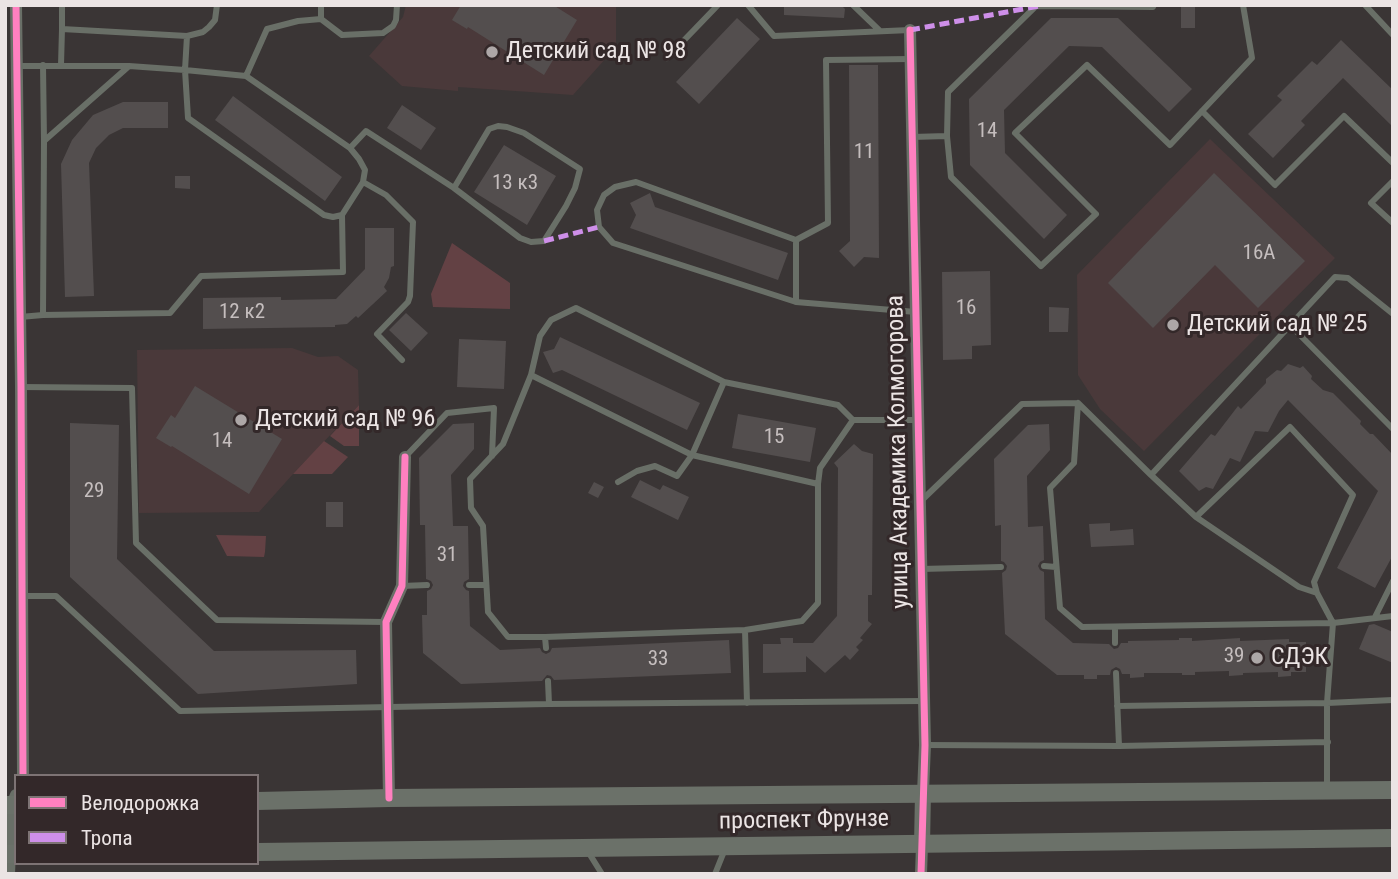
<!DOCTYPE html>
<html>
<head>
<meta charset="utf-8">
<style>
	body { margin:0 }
	#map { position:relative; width:1398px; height:879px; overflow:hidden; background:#3a3535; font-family:"Roboto Condensed",sans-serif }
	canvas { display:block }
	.frame { position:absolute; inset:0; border:7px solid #ebe4e4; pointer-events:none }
	.legend { position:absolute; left:14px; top:774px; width:245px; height:91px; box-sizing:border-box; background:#332829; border:2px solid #7d7374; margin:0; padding:9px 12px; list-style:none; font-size:21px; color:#ebe4e4 }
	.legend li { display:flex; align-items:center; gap:14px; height:35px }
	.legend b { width:35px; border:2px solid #7d7374 }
</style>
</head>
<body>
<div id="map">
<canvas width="1398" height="879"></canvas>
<div class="frame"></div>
<ul class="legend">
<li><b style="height:9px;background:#ff80c0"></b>Велодорожка</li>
<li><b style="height:9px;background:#ce8fe9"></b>Тропа</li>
</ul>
</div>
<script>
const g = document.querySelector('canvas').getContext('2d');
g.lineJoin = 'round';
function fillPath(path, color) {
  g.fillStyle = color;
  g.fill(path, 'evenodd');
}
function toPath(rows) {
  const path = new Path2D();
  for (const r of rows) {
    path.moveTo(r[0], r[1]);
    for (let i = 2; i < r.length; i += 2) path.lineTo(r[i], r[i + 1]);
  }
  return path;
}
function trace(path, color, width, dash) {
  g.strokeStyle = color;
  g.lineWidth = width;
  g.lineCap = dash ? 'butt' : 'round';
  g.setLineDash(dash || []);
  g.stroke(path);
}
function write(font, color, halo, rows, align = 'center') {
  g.font = font + ' "Roboto Condensed",sans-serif';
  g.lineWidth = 6;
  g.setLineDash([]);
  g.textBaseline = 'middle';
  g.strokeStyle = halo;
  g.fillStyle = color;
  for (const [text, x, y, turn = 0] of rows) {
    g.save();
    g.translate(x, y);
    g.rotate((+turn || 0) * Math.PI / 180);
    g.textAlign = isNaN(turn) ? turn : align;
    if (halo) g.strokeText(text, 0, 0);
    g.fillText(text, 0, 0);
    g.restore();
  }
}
fillPath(toPath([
	[406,5,616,5,616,47,573,95,458,87,458,91,402,86,369,56,403,17],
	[1210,139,1335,258,1144,451,1100,409,1078,375,1077,275],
	[292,348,318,357,338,356,358,370,359,405,293,474,259,512,139,513,137,350]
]), '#4a393a');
fillPath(toPath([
	[452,243,510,283,510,309,433,307,431,294],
	[359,405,359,446,344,446,330,436],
	[324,441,348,457,332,474,293,474],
	[216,535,266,536,265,552,264,557,227,556]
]), '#634144');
fillPath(toPath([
	[461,5,553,5,577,20,544,75,468,27,467,29,452,20],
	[784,5,841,5,845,9,844,18,784,15],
	[1181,5,1195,5,1195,28,1181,28],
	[737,18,760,39,699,104,676,82],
	[1051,18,1118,18,1192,89,1169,112,1102,47,1069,46,1004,110,1005,153,1067,215,1044,239,970,165,969,99],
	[1341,40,1393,90,1393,127,1343,78,1301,121,1305,125,1273,158,1248,134,1282,100,1277,96,1312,61,1317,65],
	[849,65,878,65,879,258,864,257,854,267,839,251,850,241],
	[233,96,342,177,325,201,215,120],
	[123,102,168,102,168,128,123,128,109,135,96,148,89,163,94,296,65,297,61,164,72,140,93,115],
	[402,105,436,128,421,150,387,128],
	[504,145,556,176,527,225,474,192],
	[1214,173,1305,261,1258,308,1215,265,1153,328,1108,283],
	[175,176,190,176,190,189,175,188],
	[650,193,655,207,788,253,778,280,630,228,636,215,630,203],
	[365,228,394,228,394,266,391,267,389,278,384,287,387,291,358,318,356,316,347,324,335,325,335,327,203,329,203,298,281,297,281,300,336,299,365,269],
	[990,271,991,345,972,346,972,359,943,360,942,272],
	[1049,307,1069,308,1068,332,1049,332],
	[406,313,428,333,411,351,389,330],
	[560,337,700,403,687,430,562,370,553,373,543,352,554,349],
	[459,339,506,341,504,389,457,387],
	[1288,364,1300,368,1303,366,1312,376,1311,379,1323,390,1333,393,1361,421,1360,424,1370,434,1373,434,1393,455,1393,555,1375,588,1337,568,1378,491,1288,400,1279,411,1268,432,1255,431,1240,462,1230,458,1213,489,1206,487,1199,491,1179,471,1211,434,1215,436,1238,406,1241,409,1266,383,1266,379,1277,370,1281,371],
	[195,386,282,439,249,494,172,446,171,447,156,438,171,415,175,418],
	[738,414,816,428,810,462,732,448],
	[70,423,119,425,117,559,214,651,356,650,357,684,198,694,70,577],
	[474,423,474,449,451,475,453,526,468,526,469,579,464,582,463,586,466,590,469,591,470,626,500,650,540,648,542,652,546,654,550,652,552,648,729,640,731,673,554,680,551,676,547,675,542,681,461,684,423,653,422,615,427,615,427,591,431,589,433,585,431,581,426,579,425,525,420,525,419,458,453,424],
	[1049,424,1050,450,1027,476,1028,527,1043,526,1044,560,1040,562,1038,566,1040,570,1044,572,1045,619,1073,643,1109,644,1114,649,1118,648,1121,643,1128,643,1128,641,1179,640,1179,638,1192,638,1192,641,1240,638,1240,641,1289,639,1289,642,1306,642,1306,672,1291,672,1291,676,1278,677,1278,672,1243,673,1243,675,1229,676,1229,671,1195,672,1195,675,1182,675,1182,673,1144,673,1144,677,1130,678,1130,674,1122,674,1120,669,1116,667,1111,670,1110,675,1097,675,1097,679,1084,679,1084,675,1057,675,1005,634,1002,573,1006,570,1007,566,1004,562,1001,561,1001,525,995,526,994,459,1028,425],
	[854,444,862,451,873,454,872,595,868,595,868,621,872,624,860,638,863,640,856,647,859,650,850,660,845,655,825,673,806,656,806,672,763,673,763,644,781,644,780,638,793,638,793,643,813,643,837,616,838,468,834,463],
	[640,480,660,490,663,485,689,497,678,520,631,497],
	[594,482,604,487,598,498,588,493],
	[326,502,343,502,343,527,326,527],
	[1110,523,1110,531,1133,529,1134,545,1091,547,1089,524],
	[1374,624,1393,632,1393,663,1359,649,1369,625]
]), '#534e4e');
trace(toPath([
	[62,5,62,29,187,36,203,32,209,27,215,20,217,5],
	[748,5,774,36,910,30],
	[853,5,880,31],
	[1154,5,1153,7,1036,6,948,92,947,136,951,177,1041,266,1096,214,1015,133,1087,65,1170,145,1252,58,1243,5],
	[1365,5,1393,35],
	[321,19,321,5],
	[187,36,185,70,246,76,350,148,359,159,365,170,363,182,342,215],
	[667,58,718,5],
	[911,59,826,60,828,223,796,240,796,302,916,312],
	[43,65,44,141],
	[61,65,62,29],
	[17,66,129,66,185,70,188,118,324,215,333,217,342,215,343,272,201,276,170,313,43,315],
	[246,76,267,29,298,21,321,19,342,35,383,33,393,26,396,20,397,5],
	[1202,111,1275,185,1344,116,1393,163],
	[912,137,947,136],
	[350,148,366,131,454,188,489,129,498,126,507,127,524,133,580,169,575,188,566,206,544,241,531,242,520,238,454,188],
	[1393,181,1371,203,1393,223],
	[363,182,386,195,413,222,410,296,408,302,377,334,402,360],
	[796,302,613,243,599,227,597,210,604,195,615,187,636,182,796,240],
	[20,317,43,315,44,141,128,67],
	[1290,325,1393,429],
	[531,375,692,455,818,484],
	[21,387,132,388,136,543,217,620,386,622],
	[1078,403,1151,475],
	[853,420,838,405,724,382,576,308,551,320,540,336,531,375,503,444,470,479,471,508,483,526,488,612,508,637,545,637,745,630,802,621,818,603,818,484,820,468,853,420,917,420],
	[405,457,447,413,494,408,492,456],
	[618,482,637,471,655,466,677,476,692,455,724,382],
	[922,500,1022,404,1078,403,1074,463,1050,488,1060,608,1082,627,1333,623,1393,616],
	[1196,517,1290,427,1353,495,1314,582,1317,593],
	[1044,566,1056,567],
	[921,569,1001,567],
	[469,585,486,585],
	[402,586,427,585],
	[23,596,56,596,180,711,549,704,923,701],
	[1375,617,1393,581],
	[1115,627,1115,643],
	[745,630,747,703],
	[545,637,546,648],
	[1116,673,1119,746],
	[548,681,549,704],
	[1117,706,1327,703,1393,700],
	[925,745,1119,746,1328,742],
	[1327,789,1327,703,1333,623,1317,593,1299,587,1196,517,1151,475,1335,277,1348,278,1393,314],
	[587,850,602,874],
	[715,874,725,849]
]), '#696f67', 6);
trace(toPath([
	[16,5,21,387,23,776],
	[910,30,925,745,923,793],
	[389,798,386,622,402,586,405,457],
	[9,874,12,805,16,795],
	[921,874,922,845]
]), '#696f67', 12);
trace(toPath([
	[922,845,923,793]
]), '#696f67', 16);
trace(toPath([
	[257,801,389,798,1393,790],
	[5,805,16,805],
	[257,852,1393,838],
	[5,854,16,854]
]), '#6b7169', 18);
trace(toPath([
	[910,30,1039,6],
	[544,241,599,227]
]), '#ce8fe9', 5, [10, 5]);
trace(toPath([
	[16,5,21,387,23,776],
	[910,30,925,745,921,874],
	[389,798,386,622,402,586,405,457]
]), '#ff80c0', 7);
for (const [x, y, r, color] of [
	[492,52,7,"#ada7a7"],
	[1173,325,7,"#ada7a7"],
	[241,420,7,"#ada7a7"],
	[1257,658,7,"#ada7a7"]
]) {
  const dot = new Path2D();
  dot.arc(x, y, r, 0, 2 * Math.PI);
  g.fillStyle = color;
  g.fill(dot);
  trace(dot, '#332829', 2.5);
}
write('21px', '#c5bebe', null, [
	["14",987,132],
	["11",864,153],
	["13 к3",515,184],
	["16А",1259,254],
	["16",966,309],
	["12 к2",242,313],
	["15",774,438],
	["14",222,442],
	["29",94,492],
	["31",447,556],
	["39",1234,657],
	["33",658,660]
]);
write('24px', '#ebe4e4', '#332829', [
	["Детский сад № 98",506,52],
	["Детский сад № 25",1187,325],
	["Детский сад № 96",255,420],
	["СДЭК",1271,658]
], 'left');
write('24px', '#ebe4e4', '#332829', [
	["улица Академика Колмогорова",899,452,-91],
	["проспект Фрунзе",804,821,-1]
]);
</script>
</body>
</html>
